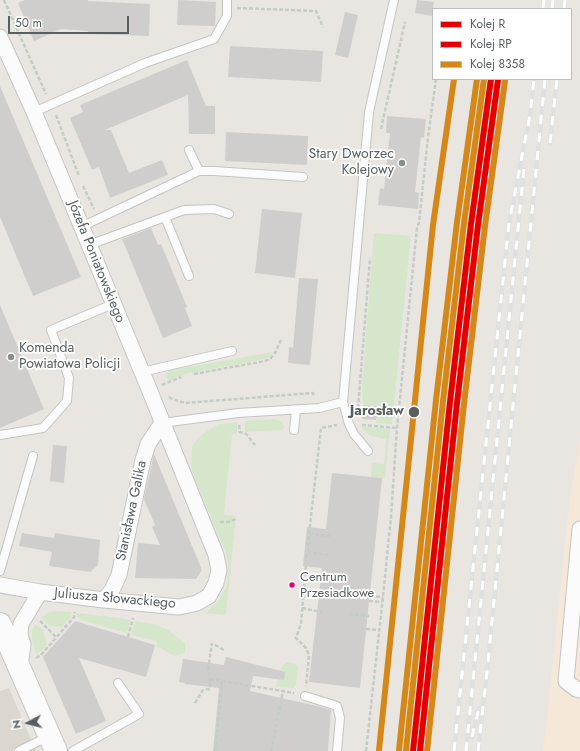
<!DOCTYPE html>
<html>
<head>
<meta charset="utf-8">
<style>
	body { margin:0 }
	#map { position:relative; width:580px; height:751px; overflow:hidden; background:#e9e6e2; font-family:Jost,sans-serif }
	canvas { display:block }
	.legend { position:absolute; left:432px; top:8px; width:140px; height:72px; box-sizing:border-box; background:#fff; border:1px solid #bcbfc0; margin:0; padding:5px 7px; list-style:none; font-size:12px; color:#585f61 }
	.legend li { display:flex; align-items:center; gap:8px; height:20px }
	.legend b { width:20px; border:1px solid #bcbfc0 }
	.north { position:absolute; left:8px; top:703px; width:40px; height:40px; -webkit-text-stroke:3px #fff; paint-order:stroke; rotate:263deg; font-size:11px; font-weight:700; line-height:16px; text-align:center; color:#585f61 }
	.north::after { content:''; display:block; margin:auto; width:14px; height:18px; background:#585f61; clip-path:polygon(50% 0,100% 100%,50% 72%,0 100%) }
	.scale { position:absolute; left:8px; top:16px; width:121px; height:18px; box-sizing:border-box; border:2px solid #585f61; border-top:0; padding-left:5px; font-size:12px; line-height:14px; white-space:nowrap; color:#585f61; -webkit-text-stroke:3px #fff; paint-order:stroke }
</style>
</head>
<body>
<div id="map">
<canvas width="580" height="751"></canvas>
<ul class="legend">
<li><b style="height:5px;background:#e50000"></b>Kolej R</li>
<li><b style="height:5px;background:#e50000"></b>Kolej RP</li>
<li><b style="height:5px;background:#d58818"></b>Kolej 8358</li>
</ul>
<div class="north">N</div>
<div class="scale">50 m</div>
</div>
<script>
const g = document.querySelector('canvas').getContext('2d');
g.lineJoin = 'round';
function fillPath(path, color) {
  g.fillStyle = color;
  g.fill(path, 'evenodd');
}
function toPath(rows) {
  const path = new Path2D();
  for (const r of rows) {
    path.moveTo(r[0], r[1]);
    for (let i = 2; i < r.length; i += 2) path.lineTo(r[i], r[i + 1]);
  }
  return path;
}
function trace(path, color, width, dash) {
  g.strokeStyle = color;
  g.lineWidth = width;
  g.lineCap = dash ? 'butt' : 'round';
  g.setLineDash(dash || []);
  g.stroke(path);
}
function write(font, color, halo, rows, align = 'center') {
  g.font = font + ' Jost,sans-serif';
  g.lineWidth = 3.5;
  g.setLineDash([]);
  g.textBaseline = 'middle';
  g.strokeStyle = halo;
  g.fillStyle = color;
  for (const [text, x, y, turn = 0] of rows) {
    g.save();
    g.translate(x, y);
    g.rotate((+turn || 0) * Math.PI / 180);
    g.textAlign = isNaN(turn) ? turn : align;
    if (halo) g.strokeText(text, 0, 0);
    g.fillText(text, 0, 0);
    g.restore();
  }
}
fillPath(toPath([
	[580,442,580,751,543,751,547,720,569,504]
]), '#f5e8d9');
fillPath(toPath([
	[9,688,36,751,0,751,0,691]
]), '#dcd6d1');
fillPath(toPath([
	[374,233,411,236,392,424,376,423,377,406,363,405,362,389],
	[273,352,269,357,265,359,185,374,168,381,165,374,171,370],
	[274,419,280,421,284,426,284,428,282,430,245,432,245,421],
	[237,422,237,434,232,434,224,515,236,516,226,615,205,613,216,604,221,597,226,587,228,576,228,565,226,553,195,479,191,467,192,447,196,440,204,433,215,426,219,424],
	[360,426,390,429,385,478,371,477,372,463,384,464,386,439,370,436],
	[58,611,72,612,71,616,62,627,50,626,41,618,49,612],
	[79,613,127,619,131,620,127,633,82,620,77,617,77,614],
	[135,621,154,624,168,630,185,643,185,653,174,656,157,646,157,641,131,635],
	[35,624,43,630,47,645,36,655,32,638,32,631],
	[287,662,294,663,298,666,296,685,294,688,276,687,281,667]
]), '#d5e6cb');
fillPath(toPath([
	[25,0,88,0,88,1,150,4,149,36,88,34,88,31,61,29,34,41,18,3],
	[178,0,216,2,215,26,177,25],
	[417,0,434,2,432,16,415,13],
	[345,12,358,15,348,58,335,55],
	[230,46,323,51,321,82,228,77],
	[187,60,206,106,215,106,215,134,189,134,188,95,105,130,111,130,129,173,162,160,168,175,110,198,99,167,92,170,70,118,83,112,80,105],
	[0,86,81,277,33,296,0,217],
	[387,116,426,119,424,138,421,137,415,192,419,193,418,209,378,205,380,188,384,189,390,133,386,133],
	[226,132,308,136,307,165,225,161],
	[262,209,302,213,295,278,255,273],
	[151,228,158,245,161,244,187,307,185,308,192,326,163,338,122,239],
	[299,278,318,279,310,365,288,363,289,347,293,348],
	[0,305,44,409,0,428],
	[363,405,377,406,376,420,362,419],
	[53,445,67,446,64,483,50,481],
	[154,454,202,570,196,579,135,578,138,543,160,545,152,527,155,525,144,499],
	[332,473,382,478,360,688,309,682,322,568,303,566,307,527,326,529],
	[22,533,54,538,55,533,100,540,98,565,90,572,49,566,52,552,19,546],
	[75,621,155,645,146,677,79,658,106,721,76,734,43,657],
	[226,657,285,672,284,680,253,676,250,691,317,706,331,710,328,751,213,751,219,688,185,684,185,683,179,682,183,659,224,665]
]), '#d0cecc');
const service = toPath([
	[34,112,145,63,214,39,227,16,227,0],
	[199,171,214,171,303,177],
	[165,217,189,276],
	[81,227,199,171,189,150],
	[89,245,184,210,214,209,229,214],
	[142,372,232,351],
	[343,402,349,424,354,434,368,451],
	[162,423,238,413,319,408,343,402,369,112,394,0],
	[294,430,296,410],
	[0,435,43,428,67,401,69,378,51,330,113,304],
	[0,571,33,456],
	[305,696,337,706,340,718,337,751],
	[19,751,49,736],
	[73,751,139,714,118,683]
]);
const minor = toPath([
	[0,37,34,112,149,389,216,555,219,570,216,583,209,596,197,603,179,607,104,600,40,592,0,585],
	[580,529,566,681,576,689,580,690],
	[104,600,112,590,119,575,143,460,148,444,162,423],
	[20,667,23,644,20,635,21,624,40,592]
]);
const secondary = toPath([
	[0,624,56,751]
]);
trace(service, '#c4c4c3', 10);
trace(minor, '#c4c4c3', 17);
trace(secondary, '#c4c4c3', 24);
trace(toPath([
	[4,0,46,94],
	[237,8,316,11,323,27],
	[56,115,79,176],
	[381,129,405,22],
	[83,186,94,209],
	[194,374,265,361,270,359,275,353,281,340],
	[162,385,181,377],
	[169,397,172,399,185,403,313,393,314,397],
	[358,408,370,258],
	[239,425,240,432,246,434,255,445],
	[362,425,397,428],
	[220,522,228,522,236,519],
	[309,534,330,536],
	[307,552,328,555],
	[370,596,383,597],
	[369,601,382,602],
	[302,608,322,612],
	[349,614,369,616],
	[415,614,418,577],
	[40,621,56,637],
	[366,629,379,630],
	[297,635,301,624,307,552,321,428,337,425],
	[128,637,133,618],
	[295,637,306,648,309,655,306,686],
	[215,645,224,650],
	[36,658,41,655,74,617,75,612],
	[210,679,294,693],
	[195,703,203,690,210,689,210,679,208,670,212,643],
	[215,751,222,681],
	[271,751,283,691],
	[366,751,383,597,391,517,397,428,417,228,419,223,428,137,436,79]
]), '#c4ccc5', 2.5, [4, 2]);
trace(service, '#fcfbfb', 8);
trace(minor, '#fcfbfb', 15);
trace(secondary, '#fcfbfb', 22);
const rail = toPath([
	[543,9,544,0],
	[552,9,553,0],
	[564,9,565,0],
	[550,143,557,79],
	[472,737,479,708],
	[454,751,509,223,530,115,534,79],
	[466,751,524,169],
	[478,751,487,672,545,79]
]);
trace(rail, '#e0e0e0', 4.5);
trace(rail, '#fff', 3, [9]);
trace(toPath([
	[413,751,450,402,471,224,491,79]
]), '#e50000', 6);
trace(toPath([
	[420,751,457,403,478,225,498,80]
]), '#e50000', 6);
trace(toPath([
	[406,750,443,401,464,223,484,79]
]), '#d58818', 6);
trace(toPath([
	[427,751,464,404,485,226,505,81]
]), '#d58818', 6);
trace(toPath([
	[399,750,436,400,457,222,477,79]
]), '#d58818', 6);
trace(toPath([
	[379,750,433,225,454,79]
]), '#d58818', 6);
for (const [x, y, r, color] of [
	[402,163,4,"#8b8e8e"],
	[11,357,4,"#8b8e8e"],
	[414,412,6,"#585f61"],
	[292,585,3.5,"#e5007d"]
]) {
  const dot = new Path2D();
  dot.arc(x, y, r, 0, 2 * Math.PI);
  g.fillStyle = color;
  g.fill(dot);
  trace(dot, '#fff', 1.5);
}
write('13px', '#585f61', '#fff', [
	["Centrum",300,578],
	["Przesiadkowe",300,594]
], 'left');
write('14px', '#585f61', '#fff', [
	["Stary Dworzec",394,155],
	["Kolejowy",394,171],
	["Komenda",19,349,"left"],
	["Powiatowa Policji",19,365,"left"]
], 'right');
write('14px', '#585f61', '#fff', [
	["Józefa Poniatowskiego",96,262,68],
	["Stanisława Galika",132,511,-78],
	["Juliusza Słowackiego",115,599,5]
]);
write('bold 14px', '#585f61', '#fff', [
	["Jarosław",404,412]
], 'right');
</script>
</body>
</html>
